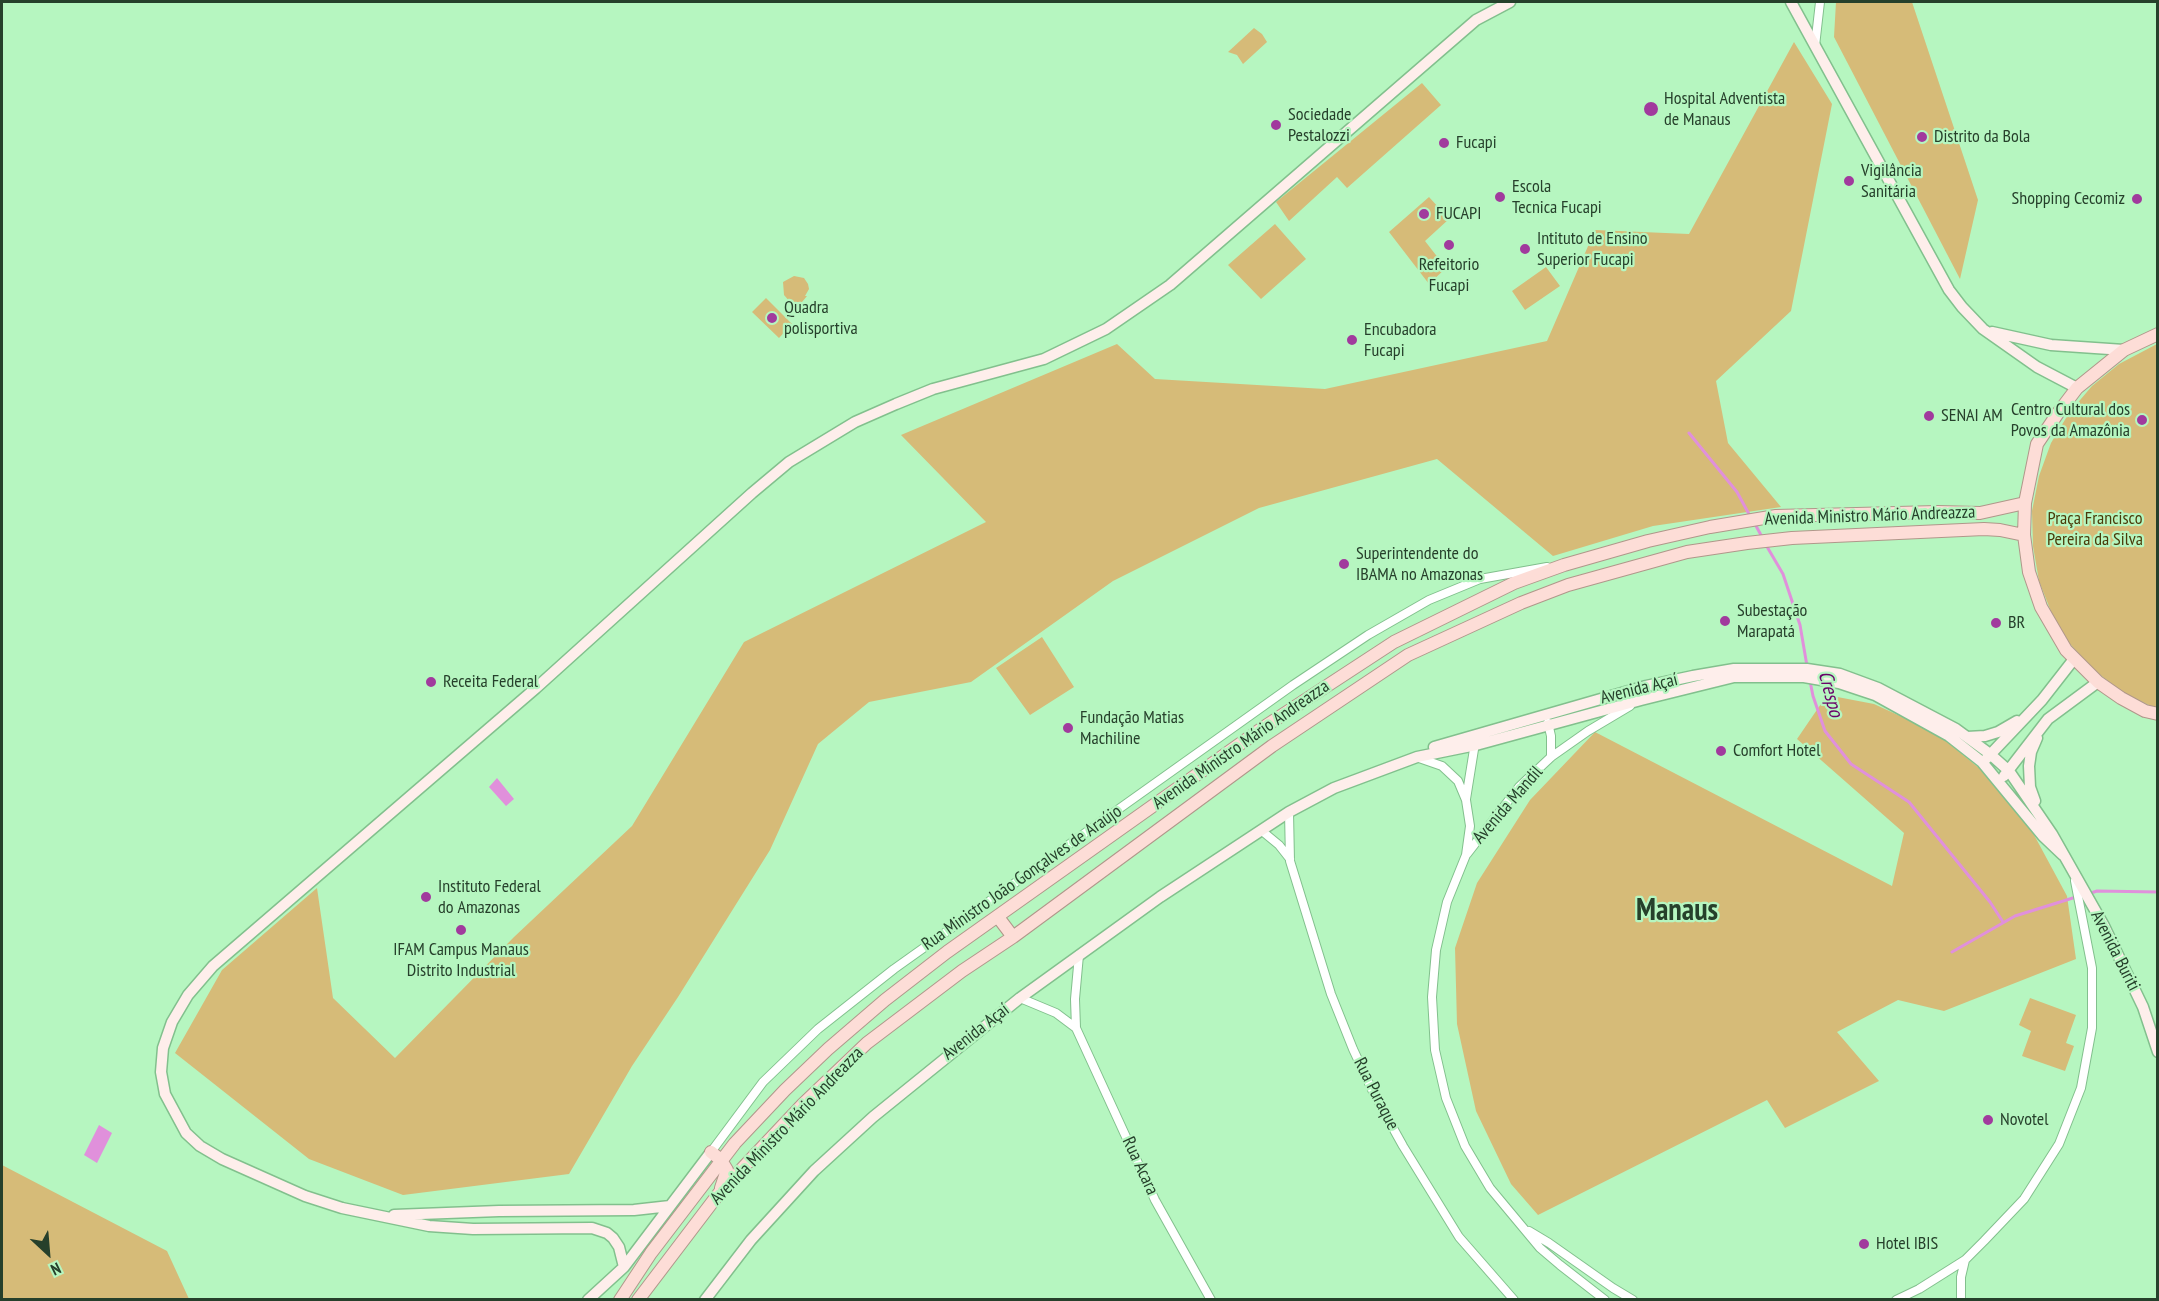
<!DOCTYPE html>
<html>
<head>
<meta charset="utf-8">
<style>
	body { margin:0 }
	#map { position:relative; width:2159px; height:1301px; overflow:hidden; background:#b6f6c0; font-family:"PT Sans Narrow",sans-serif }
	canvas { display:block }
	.frame { position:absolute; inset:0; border:3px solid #26402b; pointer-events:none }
	.north { position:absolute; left:18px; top:1223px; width:60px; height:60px; -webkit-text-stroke:4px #b6f6c0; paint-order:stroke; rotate:154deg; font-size:16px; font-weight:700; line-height:24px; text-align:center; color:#26402b }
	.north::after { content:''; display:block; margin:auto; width:21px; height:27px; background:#26402b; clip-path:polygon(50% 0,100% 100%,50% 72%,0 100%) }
</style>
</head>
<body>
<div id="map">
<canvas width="2159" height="1301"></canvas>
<div class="frame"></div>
<div class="north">N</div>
</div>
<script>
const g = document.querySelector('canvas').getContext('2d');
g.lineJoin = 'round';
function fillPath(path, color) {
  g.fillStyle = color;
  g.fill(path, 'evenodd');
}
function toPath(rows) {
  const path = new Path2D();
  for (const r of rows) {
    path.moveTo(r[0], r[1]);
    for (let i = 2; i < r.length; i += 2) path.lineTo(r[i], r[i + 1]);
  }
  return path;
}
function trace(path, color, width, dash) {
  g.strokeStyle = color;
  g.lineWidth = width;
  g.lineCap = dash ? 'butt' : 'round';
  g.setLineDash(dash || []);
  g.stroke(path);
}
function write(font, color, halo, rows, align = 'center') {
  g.font = font + ' "PT Sans Narrow",sans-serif';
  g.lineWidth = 4.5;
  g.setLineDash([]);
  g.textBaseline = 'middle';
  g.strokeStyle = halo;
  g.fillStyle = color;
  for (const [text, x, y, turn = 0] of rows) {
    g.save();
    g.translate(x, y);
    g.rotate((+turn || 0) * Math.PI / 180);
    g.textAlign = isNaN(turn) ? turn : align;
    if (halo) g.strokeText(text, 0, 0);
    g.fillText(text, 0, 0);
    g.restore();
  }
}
fillPath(toPath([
	[1836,2,1912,2,1978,200,1960,279,1834,37],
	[1254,28,1262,34,1267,42,1243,64,1237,55,1228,52],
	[1794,42,1832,104,1791,311,1716,381,1728,443,1781,507,1653,526,1553,556,1437,459,1259,508,1113,581,971,682,869,702,818,744,770,850,678,997,632,1066,569,1174,403,1195,309,1159,175,1053,222,970,317,888,333,998,395,1058,514,937,632,826,744,642,986,522,901,435,1117,344,1155,379,1325,389,1547,341,1595,230,1689,234],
	[1422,83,1441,105,1347,188,1337,177,1289,221,1276,202],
	[1429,197,1449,219,1425,241,1446,268,1429,284,1389,232],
	[1275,224,1306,259,1261,299,1228,265],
	[1546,267,1560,286,1525,310,1512,291],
	[794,276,804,278,808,284,809,289,805,296,807,296,802,302,791,303,784,295,783,282],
	[766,298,792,324,779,338,752,312],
	[2157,344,2157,709,2122,692,2094,670,2070,644,2052,614,2039,581,2033,546,2032,511,2039,476,2051,443,2069,413,2092,386,2119,364],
	[1042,637,1074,687,1030,715,996,668],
	[1827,695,1874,704,1935,732,1984,772,2033,833,2067,896,2076,959,1944,1011,1898,1000,1837,1032,1879,1081,1785,1128,1767,1100,1538,1215,1511,1184,1476,1111,1457,1024,1455,948,1477,883,1530,800,1595,732,1892,886,1904,833,1797,739],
	[2030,998,2076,1015,2066,1043,2074,1046,2065,1071,2022,1056,2031,1031,2019,1025],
	[2,1165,167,1251,189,1299,2,1299]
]), '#d6bb78');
fillPath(toPath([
	[497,778,514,799,506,806,489,787],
	[99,1125,112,1133,97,1163,84,1155]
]), '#e090db');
trace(toPath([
	[1689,433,1737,492,1750,516],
	[1755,524,1762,537],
	[1766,545,1783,574,1800,625,1807,666],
	[1810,681,1813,696,1825,731,1851,764,1909,802,1990,902,2003,922],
	[2088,894,2097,891,2158,892],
	[1952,952,2015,916,2076,897]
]), '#e090db', 3);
const street = toPath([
	[1815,46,1820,2],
	[1548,723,1551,736,1551,757],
	[1419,758,1442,766,1458,781,1466,800,1470,826,1466,855,1447,902,1436,950,1432,997,1435,1050,1446,1098,1465,1146,1490,1188,1540,1248,1560,1265,1605,1300],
	[1466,799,1475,743],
	[1289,812,1290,861,1331,994,1353,1049,1374,1094,1403,1146,1459,1237,1514,1300],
	[1262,831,1279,845,1290,859],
	[1467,854,1519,787,1551,757,1588,731,1630,706],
	[1079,955,1075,999,1076,1028,1155,1200,1211,1300],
	[1020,998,1056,1013,1076,1028],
	[711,1152,763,1082,818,1029,894,969,1293,685,1368,635,1429,600,1480,579,1547,567],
	[1529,1231,1549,1243,1613,1288,1633,1300],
	[1896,1300,1919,1289,1965,1260,1984,1241,2024,1199,2059,1144,2081,1088,2092,1028,2092,968,2075,881],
	[1961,1300,1961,1277,1965,1260]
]);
const secondary = toPath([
	[1791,2,1949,290,1962,307,1983,329,2037,367,2077,388],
	[1992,332,2051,345,2124,350],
	[1967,737,1985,736,1998,732,2017,721],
	[1434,747,1646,686,1693,676,1734,669,1807,669,1840,674,1878,688,1956,729,1990,754,2009,771,2052,834,2104,926,2143,1007,2158,1052],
	[1987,758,2042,700,2074,659],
	[2004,776,2048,719,2098,682],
	[2035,801,2030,787,2029,766,2031,752,2037,738],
	[394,1215,499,1211,634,1210,670,1206],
	[624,1267,619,1247,613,1238,607,1233,592,1228,473,1229,429,1226,342,1208,305,1196,222,1159,200,1146,186,1133,165,1094,161,1072,163,1048,172,1022,188,995,213,966,536,688,752,493,789,462,855,422,896,404,933,389,1044,359,1106,329,1170,285,1476,20,1510,2],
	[588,1300,624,1267,711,1152],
	[705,1300,751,1240,814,1171,873,1117,1020,998,1160,897,1289,812,1334,788,1417,757,1476,745,1641,700,1734,677,1804,677,1839,683,1875,695,1949,736,1982,762,2043,836,2063,855]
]);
const primary = toPath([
	[2158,334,2124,350,2077,388,2058,413,2037,444,2025,503,2024,535,2029,572,2041,607,2066,650,2098,682,2121,698,2145,711,2158,714],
	[998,917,1013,937],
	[711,1152,721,1160,727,1170,721,1188],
	[620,1300,651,1253,735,1143,785,1090,828,1049,885,1000,947,952,1264,727,1394,642,1514,583,1564,565,1648,541,1710,527,1776,516,1937,512,1980,513,2025,503],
	[638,1300,720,1192,803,1104,867,1043,962,971,1013,937,1272,746,1408,655,1521,603,1568,585,1687,552,1747,543,1792,538,1984,529,2000,530,2024,535]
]);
trace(street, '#82c08d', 10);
trace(secondary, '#82c08d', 13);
trace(primary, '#b0978a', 14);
trace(street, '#fff', 8);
trace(secondary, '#feeeeb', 10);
trace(primary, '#fdddd7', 12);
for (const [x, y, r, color] of [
	[1651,109,8,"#a13a9d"],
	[1276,125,6,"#a13a9d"],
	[1922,137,6,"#a13a9d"],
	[1444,143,6,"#a13a9d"],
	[1849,181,6,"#a13a9d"],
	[1500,197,6,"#a13a9d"],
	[2137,199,6,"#a13a9d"],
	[1424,214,6,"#a13a9d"],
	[1449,245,6,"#a13a9d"],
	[1525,249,6,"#a13a9d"],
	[772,318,6,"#a13a9d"],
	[1352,340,6,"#a13a9d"],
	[1929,416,6,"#a13a9d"],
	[2142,420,6,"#a13a9d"],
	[1344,564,6,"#a13a9d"],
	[1725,621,6,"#a13a9d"],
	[1996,623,6,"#a13a9d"],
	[431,682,6,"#a13a9d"],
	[1068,728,6,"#a13a9d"],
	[1721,751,6,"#a13a9d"],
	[426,897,6,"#a13a9d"],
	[461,930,6,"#a13a9d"],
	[1988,1120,6,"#a13a9d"],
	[1864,1244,6,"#a13a9d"]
]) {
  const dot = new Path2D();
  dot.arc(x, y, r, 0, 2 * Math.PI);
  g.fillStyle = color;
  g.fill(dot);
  trace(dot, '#b6f6c0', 2);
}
write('18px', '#26402b', '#b6f6c0', [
	["Hospital Adventista",1664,99],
	["de Manaus",1664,120],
	["Sociedade",1288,115],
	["Pestalozzi",1288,136],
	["Distrito da Bola",1934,137],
	["Fucapi",1456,143],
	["Vigilância",1861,171],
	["Sanitária",1861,192],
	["Escola",1512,187],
	["Tecnica Fucapi",1512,208],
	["Shopping Cecomiz",2125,199,"right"],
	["FUCAPI",1436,214],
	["Intituto de Ensino",1537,239],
	["Superior Fucapi",1537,260],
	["Refeitorio",1449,265,"center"],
	["Fucapi",1449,286,"center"],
	["Quadra",784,308],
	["polisportiva",784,329],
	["Encubadora",1364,330],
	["Fucapi",1364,351],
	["Centro Cultural dos",2130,410,"right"],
	["Povos da Amazônia",2130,431,"right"],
	["SENAI AM",1941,416],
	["Superintendente do",1356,554],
	["IBAMA no Amazonas",1356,575],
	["Subestação",1737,611],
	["Marapatá",1737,632],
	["BR",2008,623],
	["Receita Federal",443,682],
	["Fundação Matias",1080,718],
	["Machiline",1080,739],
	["Comfort Hotel",1733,751],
	["Instituto Federal",438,887],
	["do Amazonas",438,908],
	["IFAM Campus Manaus",461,950,"center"],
	["Distrito Industrial",461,971,"center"],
	["Novotel",2000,1120],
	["Hotel IBIS",1876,1244]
], 'left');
write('18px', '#26402b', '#b6f6c0', [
	["Avenida Ministro Mário Andreazza",1870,516,-2],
	["Avenida Açaí",1639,689,-14],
	["Avenida Ministro Mário Andreazza",1241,745,-35],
	["Avenida Mandil",1508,805,-49],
	["Rua Ministro João Gonçalves de Araújo",1022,878,-35],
	["Avenida Buriti",2115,951,63],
	["Avenida Açaí",976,1032,-38],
	["Rua Puraque",1376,1094,63],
	["Avenida Ministro Mário Andreazza",787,1126,-46],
	["Rua Acara",1140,1166,65]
]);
write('18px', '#4a3a09', '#b6f6c0', [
	["Praça Francisco",2095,519],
	["Pereira da Silva",2095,540]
]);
write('italic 20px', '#6a0369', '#b6f6c0', [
	["Crespo",1830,694,75]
]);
write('bold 30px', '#26402b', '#b6f6c0', [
	["Manaus",1677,911]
]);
</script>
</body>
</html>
